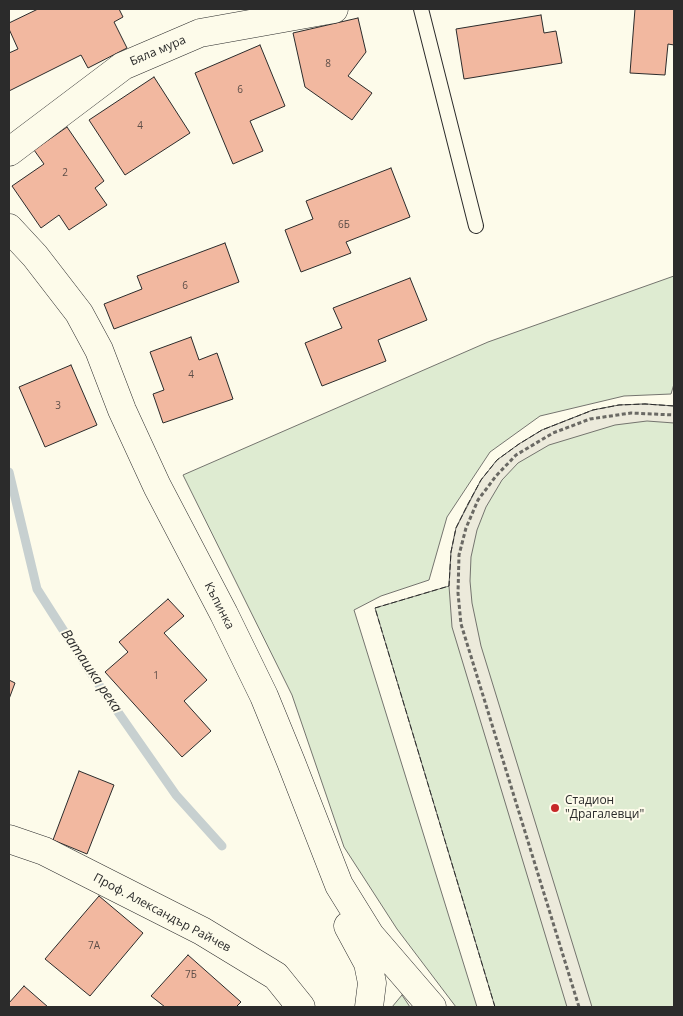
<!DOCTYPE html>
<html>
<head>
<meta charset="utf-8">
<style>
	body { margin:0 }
	#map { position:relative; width:683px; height:1016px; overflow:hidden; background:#fdfbea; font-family:"Open Sans",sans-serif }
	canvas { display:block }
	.frame { position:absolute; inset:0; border:10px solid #2b2b2b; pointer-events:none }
</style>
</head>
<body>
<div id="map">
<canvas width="683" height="1016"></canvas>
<div class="frame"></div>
</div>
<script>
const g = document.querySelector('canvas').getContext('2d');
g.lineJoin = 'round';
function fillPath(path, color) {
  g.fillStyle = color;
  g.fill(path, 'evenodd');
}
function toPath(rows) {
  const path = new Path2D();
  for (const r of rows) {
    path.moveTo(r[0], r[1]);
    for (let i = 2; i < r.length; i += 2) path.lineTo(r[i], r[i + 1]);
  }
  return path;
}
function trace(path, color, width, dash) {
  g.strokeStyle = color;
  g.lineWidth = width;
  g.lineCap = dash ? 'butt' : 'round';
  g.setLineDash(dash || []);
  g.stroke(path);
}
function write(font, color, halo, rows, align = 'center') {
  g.font = font + ' "Open Sans",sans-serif';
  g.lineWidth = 4;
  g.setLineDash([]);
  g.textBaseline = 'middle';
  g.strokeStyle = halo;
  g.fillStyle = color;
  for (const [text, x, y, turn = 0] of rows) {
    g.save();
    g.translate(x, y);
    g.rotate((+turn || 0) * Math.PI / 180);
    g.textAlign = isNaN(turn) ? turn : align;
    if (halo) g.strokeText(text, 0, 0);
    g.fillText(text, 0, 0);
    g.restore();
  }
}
const green = toPath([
	[674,276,674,384,671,394,624,396,540,416,490,452,447,517,429,580,381,596,354,610,477,1007,456,1007,397,929,344,847,292,695,183,475,488,342,674,276],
	[645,404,674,406,674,1007,495,1007,375,608,449,586,451,552,456,528,468,504,481,480,497,460,519,444,542,430,593,410,619,405,645,404],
	[402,995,410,1007,392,1007,402,995]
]);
fillPath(green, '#deebd1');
trace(green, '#74746e', 1);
const parking = toPath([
	[645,404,674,406,674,423,647,421,615,425,549,445,518,463,502,480,486,507,477,530,471,557,470,581,472,603,481,646,592,1007,567,1007,452,627,449,586,451,552,456,528,481,480,497,460,519,444,542,430,593,410,619,405,645,404]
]);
fillPath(parking, '#eceadb');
trace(parking, '#74746e', 1);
trace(toPath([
	[9,472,37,589,90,672,176,795,222,846]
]), '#c7d0d0', 9);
const building = toPath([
	[38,9,119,9,123,17,114,22,127,48,88,68,81,55,9,91,9,53,18,49,9,29,9,23,38,9],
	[635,9,674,9,674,45,668,44,665,75,630,73,635,9],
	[541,15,544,33,556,31,562,63,464,79,456,29,541,15],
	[358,18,366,52,348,76,372,93,352,120,305,87,293,33,358,18],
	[260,45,285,106,250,121,263,151,233,164,195,73,260,45],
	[154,77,190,133,125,175,89,120,154,77],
	[67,127,104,181,95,188,107,205,69,230,59,215,41,228,12,186,44,164,34,150,67,127],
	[391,168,410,217,346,242,351,253,301,272,285,230,313,219,306,201,391,168],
	[225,243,239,282,114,329,104,304,142,289,137,276,225,243],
	[410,278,427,320,378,340,386,361,322,386,305,343,342,328,333,308,410,278],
	[191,337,199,360,217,353,233,399,163,423,153,394,164,390,150,352,191,337],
	[71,365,97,425,45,447,19,387,71,365],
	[168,599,184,616,164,633,207,680,184,701,211,731,182,757,105,672,128,652,119,642,168,599],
	[9,680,15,683,9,699,9,680],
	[79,771,114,785,87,854,53,840,79,771],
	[99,896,143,933,90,996,45,959,99,896],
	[188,955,241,1002,236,1007,165,1007,151,996,188,955],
	[24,986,48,1007,9,1007,9,1003,24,986]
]);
fillPath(building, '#f2b8a0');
trace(building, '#2b2b2b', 1);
const lane = toPath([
	[421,9,476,226]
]);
const street = toPath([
	[9,152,123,66,200,33,334,9],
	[9,228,35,256,79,313,99,350,122,410,157,486,224,614,264,696,291,762,339,885,370,935,432,1007],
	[9,839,44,851,202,931,276,976,301,1007],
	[348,926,368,963,372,983,369,1007]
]);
trace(lane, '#2b2b2b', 16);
trace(street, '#2b2b2b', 29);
trace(toPath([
	[579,1007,461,624,458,593,459,555,466,528,478,500,496,476,516,455,553,433,590,419,631,413,674,415]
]), '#6a6964', 3, [4, 2.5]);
trace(lane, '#fdfbea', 14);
trace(street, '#fdfbea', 28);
trace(toPath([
	[495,1007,375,608,449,586,451,552,456,528,468,504,481,480,497,460,519,444,542,430,593,410,619,405,645,404,674,406]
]), '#2b2b2b', 1, [6, 2.5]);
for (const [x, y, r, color] of [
	[555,808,5,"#c62828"]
]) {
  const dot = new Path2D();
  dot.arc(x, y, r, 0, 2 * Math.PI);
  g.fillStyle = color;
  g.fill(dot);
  trace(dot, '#fdfbea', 2);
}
write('10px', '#5d4e48', null, [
	["8",328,64],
	["6",240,90],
	["4",140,126],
	["2",65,173],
	["6Б",344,225],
	["6",185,286],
	["4",191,375],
	["3",58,406],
	["1",156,676],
	["7А",94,946],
	["7Б",191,975]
]);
write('12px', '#2b2b2b', '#fdfbea', [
	["Бяла мура",158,51,-23],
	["Къпинка",219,606,63],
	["Проф. Александър Райчев",162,913,28]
]);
write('12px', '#2b2b2b', '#fdfbea', [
	["Стадион",565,801],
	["\"Драгалевци\"",565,815]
], 'left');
write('italic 14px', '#2b2b2b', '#fdfbea', [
	["Ваташка река",91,671,56]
]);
</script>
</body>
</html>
